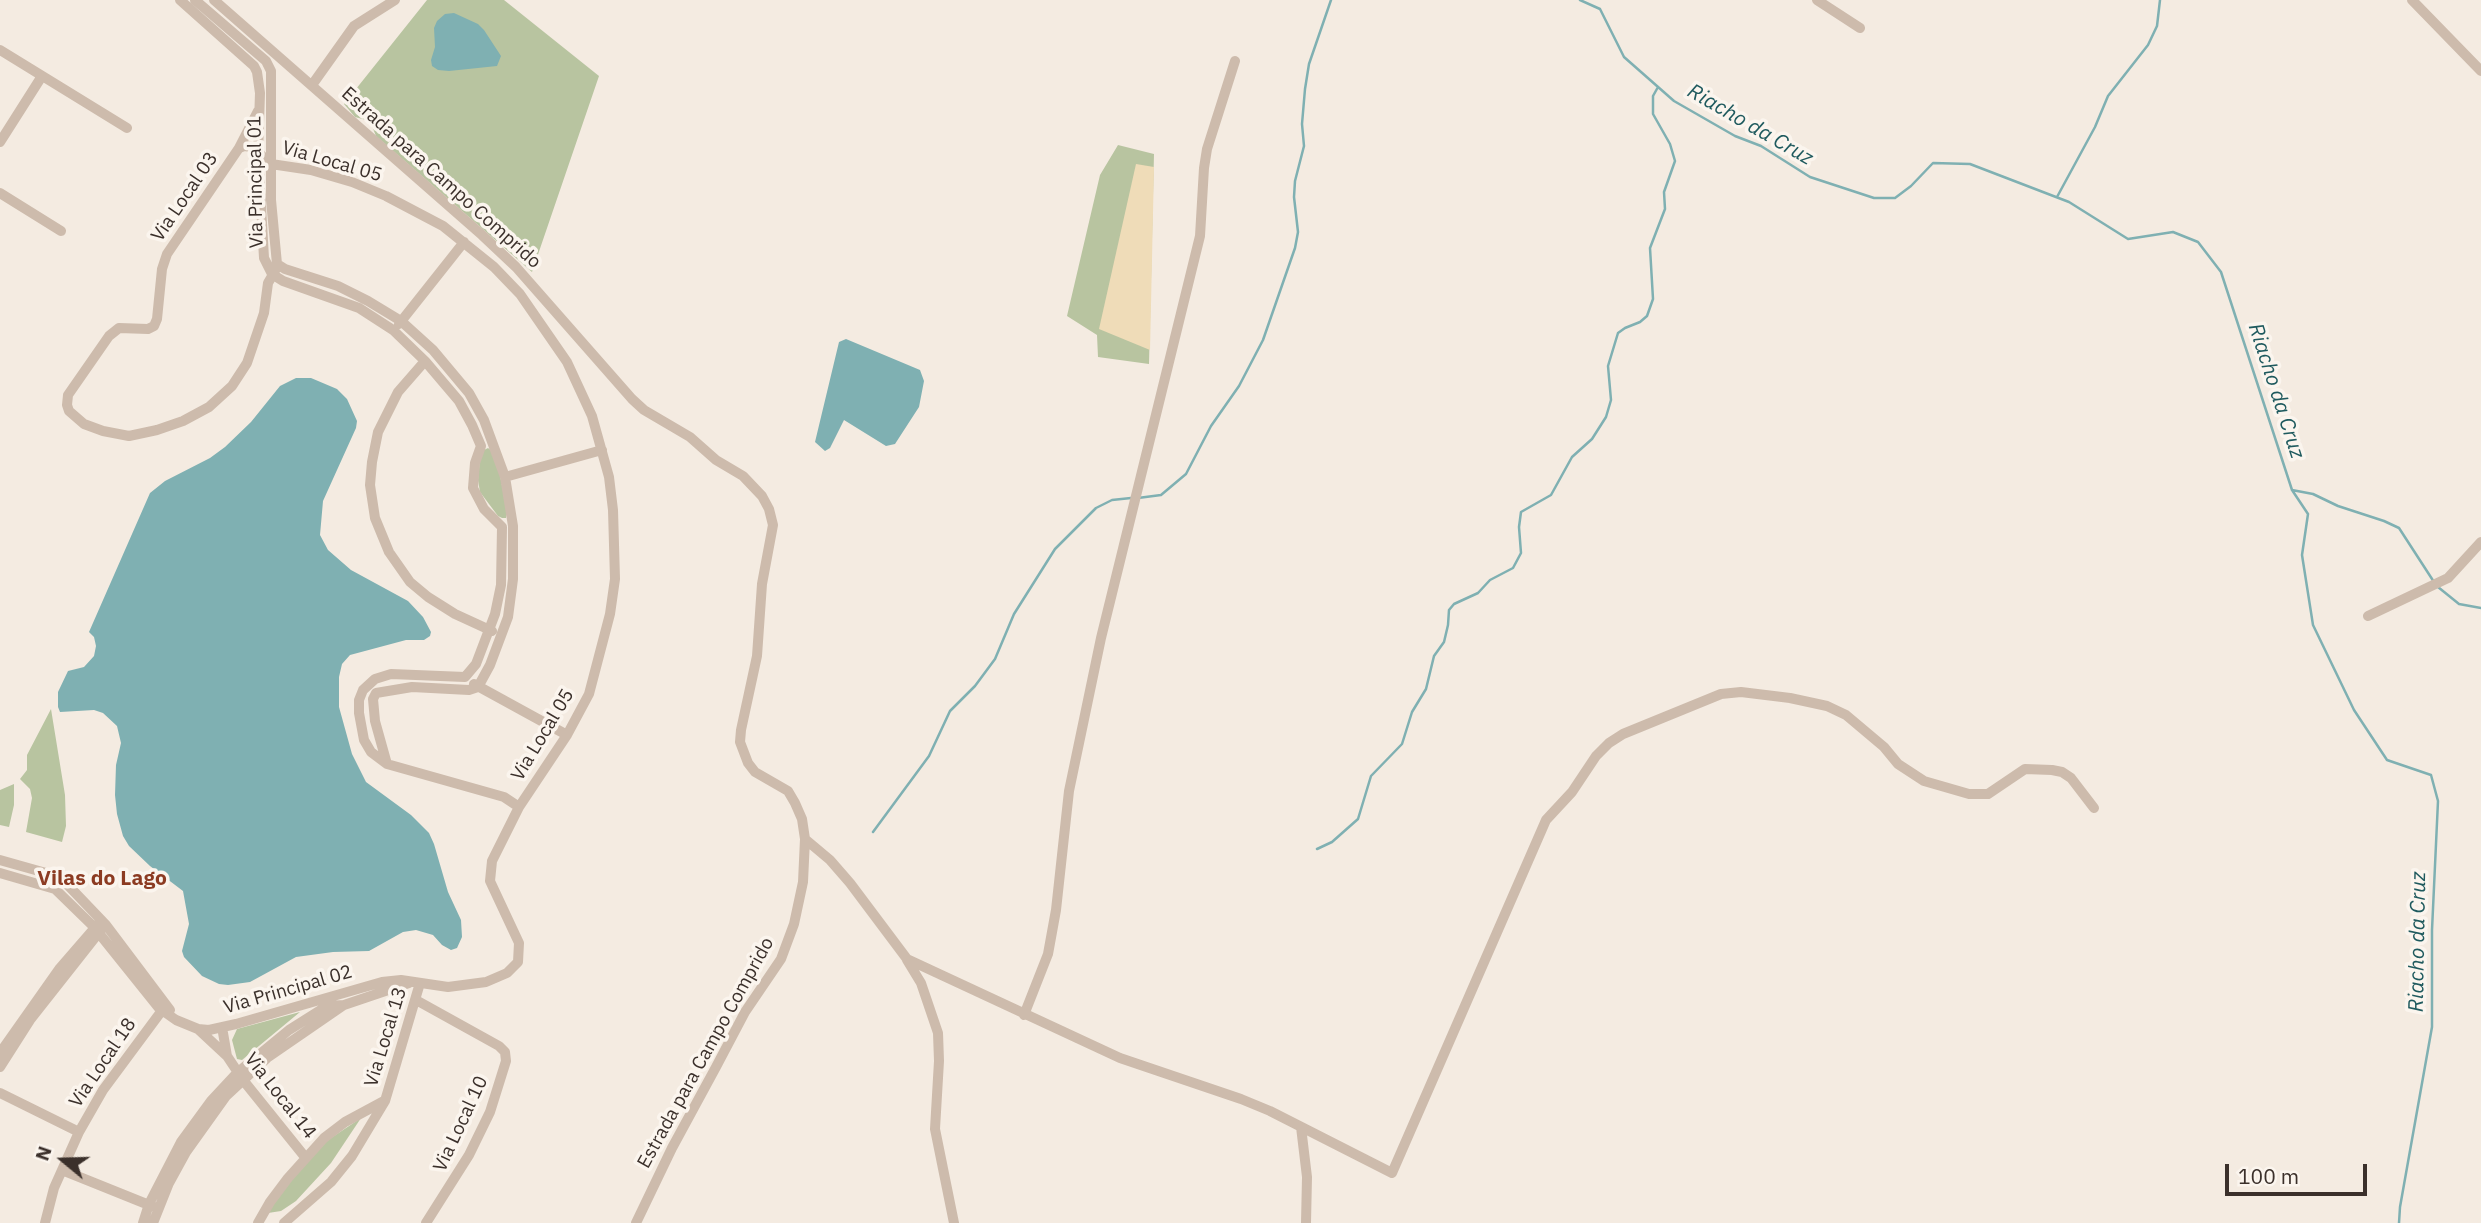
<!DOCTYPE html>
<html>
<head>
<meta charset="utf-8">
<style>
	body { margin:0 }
	#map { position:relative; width:2481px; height:1223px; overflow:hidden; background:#f4ebe1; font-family:"IBM Plex Sans",sans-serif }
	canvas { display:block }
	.north { position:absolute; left:28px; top:1125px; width:70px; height:70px; -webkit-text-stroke:5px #fbf5ee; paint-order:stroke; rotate:289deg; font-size:19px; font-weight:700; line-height:28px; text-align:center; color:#3b302b }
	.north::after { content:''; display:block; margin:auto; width:24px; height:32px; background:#3b302b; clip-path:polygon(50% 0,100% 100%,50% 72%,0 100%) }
	.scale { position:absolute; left:2225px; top:1164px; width:142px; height:32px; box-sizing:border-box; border:4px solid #3b302b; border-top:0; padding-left:9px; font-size:21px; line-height:24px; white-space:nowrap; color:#3b302b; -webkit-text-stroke:5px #fbf5ee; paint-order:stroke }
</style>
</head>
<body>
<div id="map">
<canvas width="2481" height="1223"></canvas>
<div class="north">N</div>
<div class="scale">100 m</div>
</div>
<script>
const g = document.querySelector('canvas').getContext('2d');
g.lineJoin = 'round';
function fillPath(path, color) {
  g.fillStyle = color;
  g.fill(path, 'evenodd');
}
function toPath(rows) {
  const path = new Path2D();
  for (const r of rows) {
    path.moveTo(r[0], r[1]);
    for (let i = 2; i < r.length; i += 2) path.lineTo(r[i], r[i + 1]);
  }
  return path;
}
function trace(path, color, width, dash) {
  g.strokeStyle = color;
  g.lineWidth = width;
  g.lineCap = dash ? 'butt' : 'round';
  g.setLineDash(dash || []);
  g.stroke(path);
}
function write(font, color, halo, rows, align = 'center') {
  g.font = font + ' "IBM Plex Sans",sans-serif';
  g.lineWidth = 7;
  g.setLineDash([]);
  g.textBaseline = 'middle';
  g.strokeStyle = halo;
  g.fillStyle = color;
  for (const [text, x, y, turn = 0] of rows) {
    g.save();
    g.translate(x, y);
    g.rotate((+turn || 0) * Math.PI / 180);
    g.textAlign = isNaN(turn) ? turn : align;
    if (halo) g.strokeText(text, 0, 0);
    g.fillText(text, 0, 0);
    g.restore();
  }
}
fillPath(toPath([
	[427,0,504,0,599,76,532,272,376,136,370,121,355,117,344,104],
	[1118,145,1154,154,1149,364,1098,357,1097,335,1067,316,1100,175],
	[488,448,496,454,507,512,506,518,502,518,498,516,480,492,478,480,480,458,484,450],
	[51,709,65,795,66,826,62,842,26,832,32,798,30,789,20,779,27,770,27,755],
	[14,784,14,805,9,827,0,825,0,790],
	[300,1012,242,1060,237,1059,232,1040,237,1029],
	[361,1118,331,1163,296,1201,281,1211,268,1213,288,1182,328,1140]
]), '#b8c4a0');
fillPath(toPath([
	[1136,164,1154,167,1150,350,1099,329]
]), '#efdcb8');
fillPath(toPath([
	[454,13,478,24,484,30,501,56,497,66,449,71,438,70,432,66,431,60,435,47,434,28,437,21,445,14],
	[846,339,920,370,924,381,919,407,895,444,886,446,844,420,830,448,825,451,815,442,839,342],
	[296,378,311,378,337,389,347,399,357,421,356,428,323,501,320,535,328,550,351,570,408,601,423,617,431,632,430,636,424,640,406,640,350,655,342,664,339,677,339,707,352,754,366,782,411,815,429,833,434,844,448,892,461,920,462,937,457,948,451,950,442,945,433,935,416,930,403,932,369,951,333,952,296,957,250,982,228,985,219,984,202,976,184,957,182,951,189,924,183,891,150,866,129,846,123,836,117,814,115,795,116,765,121,743,117,726,103,713,94,710,60,712,58,707,58,692,68,671,84,667,94,656,96,646,94,637,89,632,150,493,165,481,210,458,225,447,251,422,280,386]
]), '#7fb0b2');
trace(toPath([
	[1580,0,1600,9,1624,57,1674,101,1735,136,1761,146,1810,177,1874,198,1895,198,1911,186,1933,163,1970,164,2069,202,2128,239,2173,232,2198,242,2221,272,2292,490,2308,514,2302,555,2313,625,2354,710,2387,760,2431,775,2438,801,2432,930,2432,1027,2400,1207,2399,1223],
	[2057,197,2095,127,2108,96,2148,45,2157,26,2160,0],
	[2292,490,2313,494,2338,506,2384,521,2399,528,2434,582],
	[1138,498,1161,495,1186,474,1211,426,1239,386,1263,340,1295,248,1298,232,1294,197,1295,181,1304,146,1302,124,1305,89,1309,64,1331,0],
	[2438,587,2459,604,2481,608],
	[873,832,929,756,950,711,975,686,995,659,1014,614,1055,549,1096,508,1112,500,1131,498],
	[1317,849,1332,842,1358,819,1371,776,1402,744,1412,712,1426,689,1434,656,1444,642,1448,625,1449,610,1454,604,1478,593,1490,580,1513,568,1521,553,1519,527,1521,512,1551,495,1572,457,1592,439,1606,417,1611,400,1608,366,1618,333,1625,328,1640,322,1647,316,1653,299,1650,248,1665,209,1664,192,1675,161,1670,144,1653,114,1653,96,1658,87]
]), '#7fb0b2', 2.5);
trace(toPath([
	[180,0,254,66,257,72,260,93,258,153,264,258,272,274,283,281,359,308,393,330,425,361,459,401,472,425,481,446,475,463,473,488,484,509,502,527,501,585,495,614,476,664,465,677,391,674,375,679,363,690,359,700,359,713,364,740,371,752,387,764,504,797,519,807],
	[195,0,266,61,271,71,271,200,277,264,285,269,338,286,368,301,401,321,433,350,469,393,484,420,505,477,513,526,513,579,508,617,490,665,478,687,469,690,412,687,376,693,373,699,375,721,387,764],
	[214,0,482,235,516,267,632,399,644,410,690,437,716,460,743,476,762,496,769,509,773,525,762,584,757,656,741,730,740,742,748,763,755,772,788,791,795,803,802,819,805,839,803,882,794,924,781,959,745,1012,716,1067,672,1148,636,1223],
	[1817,0,1860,28],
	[2412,0,2481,71],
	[0,50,127,128],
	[312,85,354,26,395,0],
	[258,111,239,148,167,254,162,269,157,319,154,326,148,329,119,328,109,336,68,395,67,405,69,411,84,424,103,431,129,436,157,430,183,421,209,407,232,386,247,363,264,313,268,283,275,271],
	[0,142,42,76],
	[0,193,61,231],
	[399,324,464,242],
	[425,361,398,392,378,432,372,462,370,485,375,518,389,552,410,582,428,597,455,614,492,631],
	[505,477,602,450],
	[2368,616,2448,578,2481,542],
	[474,684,567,735],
	[805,839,830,860,850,883,907,959,1120,1058,1241,1099,1270,1111,1392,1173,1546,820,1572,792,1596,756,1609,743,1623,734,1721,694,1741,692,1790,698,1827,706,1846,715,1884,747,1898,764,1924,781,1969,794,1988,794,2025,769,2052,770,2062,772,2071,778,2094,808],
	[0,860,46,873,63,880,106,925,170,1010],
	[0,873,55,889,94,927,159,1008,176,1020,198,1029,209,1030,236,1024,382,982,401,980,448,987,486,982,507,973,518,962,519,943,490,881,492,861,519,807,567,735,589,694,610,614,615,579,613,510,609,477,592,416,567,362,520,294,494,267,443,226,386,196,352,182,311,170,271,164,252,147,244,146,239,148],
	[907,960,921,983,938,1033,939,1061,935,1129,954,1223],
	[416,1000,499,1046,505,1052,506,1061,490,1112,469,1155,426,1223],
	[1024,1015,1048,954,1056,910,1069,791,1101,638,1200,236,1204,168,1207,149,1235,61],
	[222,1027,227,1056],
	[198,1029,227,1056,243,1080,305,1157],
	[0,1053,60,968,99,923],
	[0,1067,30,1020,101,930],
	[0,1093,79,1132],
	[1301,1127,1307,1177,1306,1223],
	[62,1170,154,1207],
	[45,1223,54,1188,79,1132,103,1090,166,1005],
	[143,1223,149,1204,181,1142,211,1101,238,1072,289,1030,327,1006,344,1005,409,983],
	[153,1223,169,1183,186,1152,226,1096,267,1058,344,1005],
	[258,1223,270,1202,288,1178,324,1138,345,1122,384,1101],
	[284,1223,331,1182,352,1156,385,1101,420,983]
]), '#cdbbac', 10);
write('19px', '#3b302b', '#fbf5ee', [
	["Via Local 05",332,162,16],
	["Estrada para Campo Comprido",441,178,42],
	["Via Principal 01",256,182,-91],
	["Via Local 03",185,197,-56],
	["Via Local 05",543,735,-59],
	["Via Principal 02",288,990,-16],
	["Via Local 13",386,1037,-73],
	["Estrada para Campo Comprido",706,1053,-61],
	["Via Local 18",103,1063,-56],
	["Via Local 14",280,1096,52],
	["Via Local 10",461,1124,-65]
]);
write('italic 21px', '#1f5a5e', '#fbf5ee', [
	["Riacho da Cruz",1750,125,30],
	["Riacho da Cruz",2276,391,72],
	["Riacho da Cruz",2418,942,-89]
]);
write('bold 21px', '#8c3b22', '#fbf5ee', [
	["Vilas do Lago",102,879]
]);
</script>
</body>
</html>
